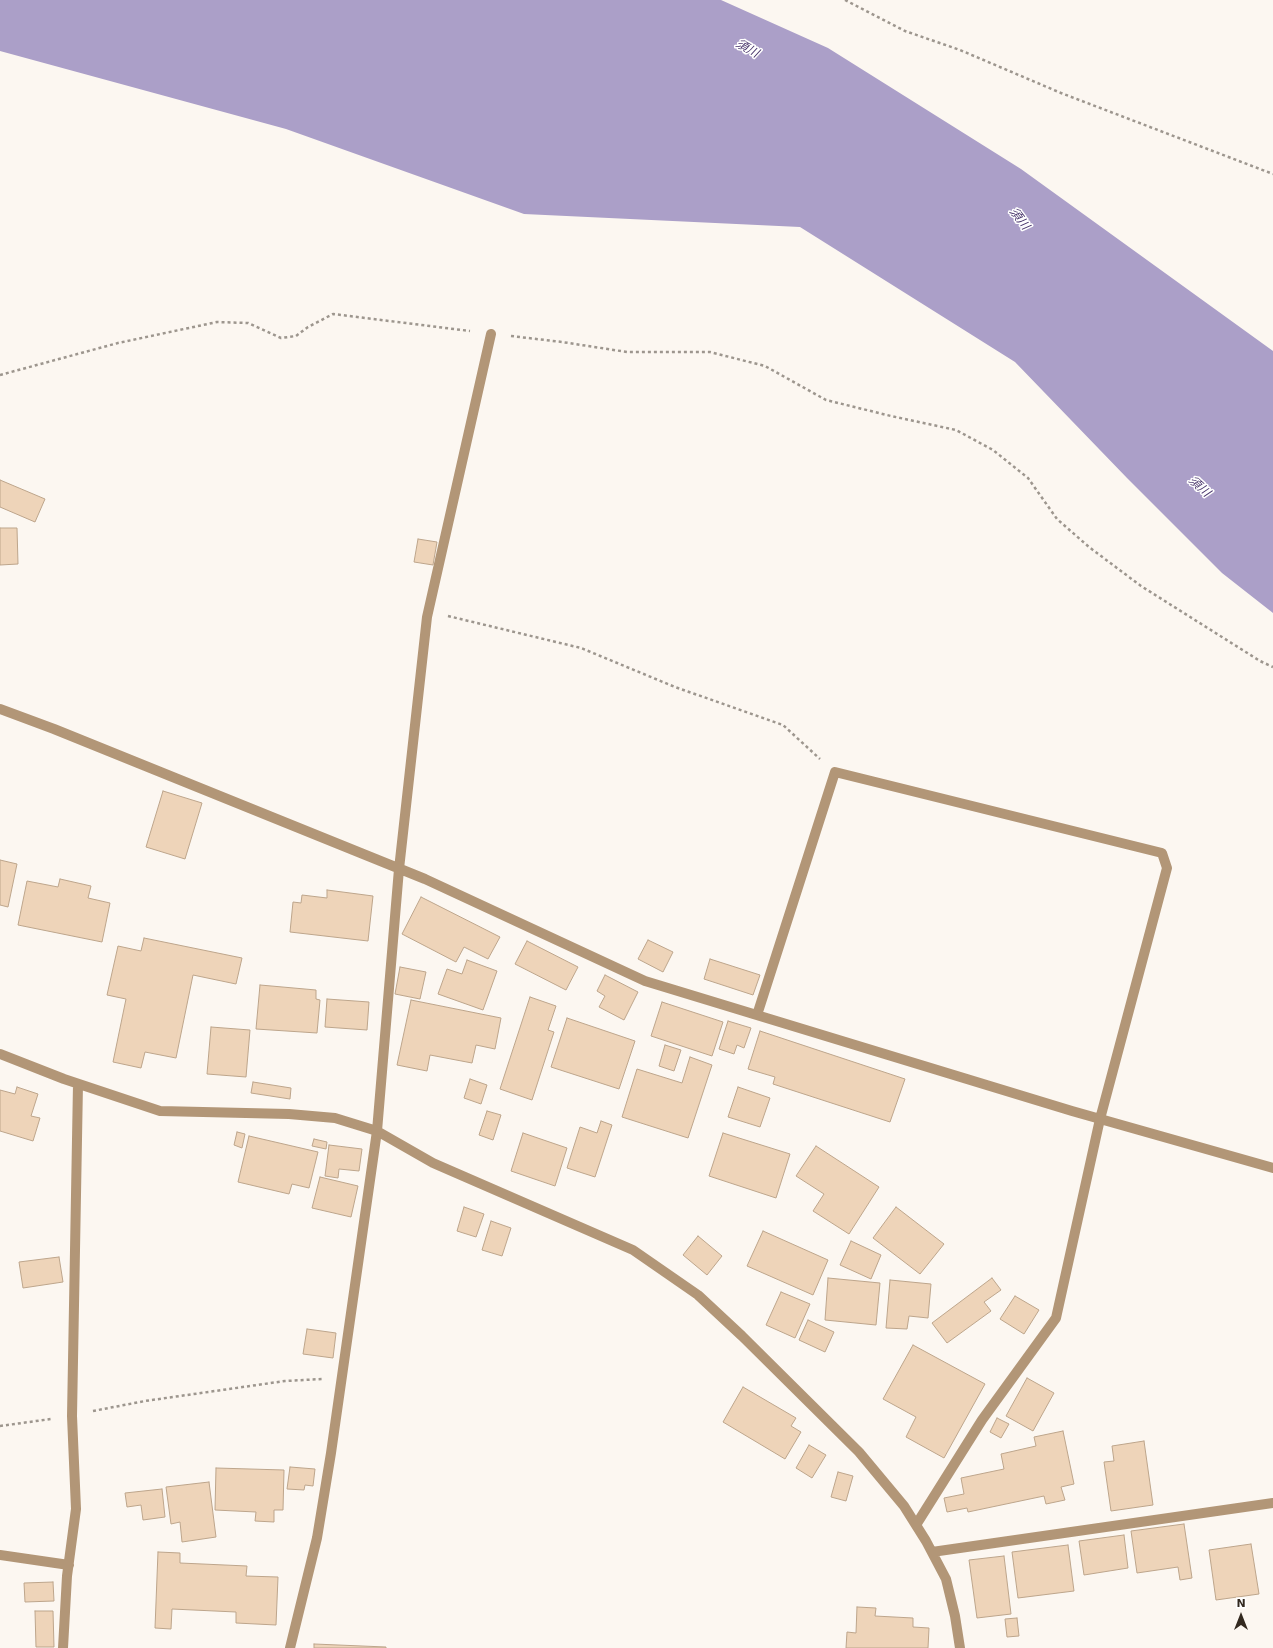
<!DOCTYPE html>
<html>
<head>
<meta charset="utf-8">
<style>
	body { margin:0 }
	#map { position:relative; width:1273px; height:1648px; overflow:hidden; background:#fcf7f1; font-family:"DejaVu Sans",sans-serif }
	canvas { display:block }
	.north { position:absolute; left:1221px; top:1596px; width:40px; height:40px; -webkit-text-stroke:3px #fff; paint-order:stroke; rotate:0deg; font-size:11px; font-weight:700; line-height:16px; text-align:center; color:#33291f }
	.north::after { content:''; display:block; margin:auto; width:14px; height:18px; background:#33291f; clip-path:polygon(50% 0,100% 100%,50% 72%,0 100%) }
</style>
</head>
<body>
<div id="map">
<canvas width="1273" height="1648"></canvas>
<div class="north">N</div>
</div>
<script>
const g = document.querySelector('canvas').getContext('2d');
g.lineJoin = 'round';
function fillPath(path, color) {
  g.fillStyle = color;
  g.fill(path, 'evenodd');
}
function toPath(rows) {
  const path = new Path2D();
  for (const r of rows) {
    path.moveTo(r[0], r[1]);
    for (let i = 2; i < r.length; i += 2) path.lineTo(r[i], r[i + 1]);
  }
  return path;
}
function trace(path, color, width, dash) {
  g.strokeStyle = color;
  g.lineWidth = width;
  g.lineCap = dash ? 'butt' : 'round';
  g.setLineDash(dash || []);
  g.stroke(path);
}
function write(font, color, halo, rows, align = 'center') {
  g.font = font + ' "DejaVu Sans","Noto Sans JP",sans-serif';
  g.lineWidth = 3;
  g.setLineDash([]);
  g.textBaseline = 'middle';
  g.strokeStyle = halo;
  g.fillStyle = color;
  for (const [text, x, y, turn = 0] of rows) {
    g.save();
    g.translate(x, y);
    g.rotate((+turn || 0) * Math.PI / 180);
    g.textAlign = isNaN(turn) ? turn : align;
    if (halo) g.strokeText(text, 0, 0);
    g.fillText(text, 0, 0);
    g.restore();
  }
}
fillPath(toPath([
	[0,0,721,0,828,48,1021,169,1273,351,1273,613,1222,573,1127,478,1015,362,800,227,524,214,286,129,0,51]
]), '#ab9fc8');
const building = toPath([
	[0,480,45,499,35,522,0,507,0,480],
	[0,528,17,528,18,564,0,565,0,528],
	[418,539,437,542,433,565,414,562,418,539],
	[163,791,202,803,185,859,146,847,163,791],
	[0,860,17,864,8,907,0,905,0,860],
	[60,879,91,886,88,898,110,903,102,942,18,925,27,881,58,887,60,879],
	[327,890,373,896,368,941,290,932,293,902,301,903,302,895,327,898,327,890],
	[421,897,500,937,488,959,464,947,456,962,402,934,421,897],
	[144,938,242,958,236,984,193,975,176,1058,145,1052,141,1068,113,1062,126,999,107,995,118,946,141,951,144,938],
	[648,940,673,952,663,972,638,959,648,940],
	[527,941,578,967,566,990,515,964,527,941],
	[710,959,760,975,753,995,704,979,710,959],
	[467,960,497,971,483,1010,438,994,447,969,462,974,467,960],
	[400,967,426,972,420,999,395,994,400,967],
	[605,975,638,992,624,1020,599,1007,605,996,597,991,605,975],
	[260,985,316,990,316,999,320,1000,317,1033,256,1029,260,985],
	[530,997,556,1006,548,1030,554,1032,532,1100,500,1089,530,997],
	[327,999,369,1002,367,1030,325,1027,327,999],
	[411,1000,501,1018,495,1049,476,1045,472,1063,430,1055,427,1071,397,1065,411,1000],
	[662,1002,723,1022,712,1056,651,1036,662,1002],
	[567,1018,635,1041,619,1089,551,1067,567,1018],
	[728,1021,751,1028,744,1048,737,1045,734,1054,719,1049,728,1021],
	[211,1027,250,1030,246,1077,207,1074,211,1027],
	[760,1031,905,1079,890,1122,773,1084,775,1077,748,1069,760,1031],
	[665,1045,681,1050,674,1071,659,1066,665,1045],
	[690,1057,712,1065,688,1138,622,1117,637,1069,682,1083,690,1057],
	[470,1079,487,1085,481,1104,464,1098,470,1079],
	[253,1082,291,1088,290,1099,251,1093,253,1082],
	[17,1087,38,1094,31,1116,40,1118,33,1141,0,1131,0,1090,15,1094,17,1087],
	[738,1087,770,1098,760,1127,728,1117,738,1087],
	[487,1111,501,1115,493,1140,479,1135,487,1111],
	[601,1121,612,1125,595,1177,567,1168,580,1127,597,1133,601,1121],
	[237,1132,245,1134,242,1148,234,1145,237,1132],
	[523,1133,567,1148,555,1186,511,1171,523,1133],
	[723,1133,790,1154,776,1198,709,1176,723,1133],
	[249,1136,318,1152,309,1188,292,1184,289,1194,238,1182,249,1136],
	[314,1139,327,1142,326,1149,312,1146,314,1139],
	[329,1145,362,1149,359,1171,339,1169,338,1178,325,1176,329,1145],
	[816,1146,879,1187,849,1234,813,1211,824,1194,796,1176,816,1146],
	[320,1177,358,1186,351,1217,312,1208,320,1177],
	[464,1207,484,1214,476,1237,457,1231,464,1207],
	[896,1207,944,1244,920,1274,873,1238,896,1207],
	[491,1221,511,1228,502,1256,482,1250,491,1221],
	[763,1231,828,1260,813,1295,747,1266,763,1231],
	[698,1236,722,1256,707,1275,683,1255,698,1236],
	[851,1241,881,1255,871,1279,840,1265,851,1241],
	[59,1257,63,1282,23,1288,19,1262,59,1257],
	[828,1278,880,1283,876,1325,825,1320,828,1278],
	[992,1278,1001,1290,984,1302,991,1311,947,1343,932,1323,992,1278],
	[890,1280,931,1284,928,1318,909,1316,907,1329,886,1328,890,1280],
	[781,1292,810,1304,795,1338,766,1325,781,1292],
	[1015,1296,1039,1310,1024,1334,1000,1319,1015,1296],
	[808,1320,834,1332,825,1352,799,1340,808,1320],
	[307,1329,336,1333,333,1358,303,1354,307,1329],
	[913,1345,985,1384,944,1458,906,1437,916,1417,883,1399,913,1345],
	[1027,1378,1054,1393,1033,1431,1006,1416,1027,1378],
	[743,1387,796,1418,791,1426,801,1432,785,1459,723,1422,743,1387],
	[997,1418,1009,1424,1001,1438,990,1432,997,1418],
	[1063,1431,1074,1484,1061,1487,1065,1500,1046,1504,1044,1496,968,1512,967,1508,947,1512,944,1498,964,1494,961,1478,1004,1469,1001,1454,1036,1446,1034,1437,1063,1431],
	[1144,1441,1153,1505,1111,1511,1104,1462,1114,1461,1112,1446,1144,1441],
	[809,1445,826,1455,812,1478,796,1468,809,1445],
	[290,1467,315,1469,313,1486,305,1485,304,1490,287,1489,290,1467],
	[216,1468,284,1470,283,1510,274,1510,274,1522,255,1521,256,1512,215,1510,216,1468],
	[838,1472,853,1476,846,1501,831,1497,838,1472],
	[209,1482,216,1537,182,1542,180,1522,171,1524,166,1487,209,1482],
	[162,1489,165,1517,143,1520,141,1505,127,1507,125,1493,162,1489],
	[1184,1524,1192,1578,1180,1580,1178,1567,1137,1573,1131,1531,1184,1524],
	[1124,1535,1128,1568,1084,1575,1079,1541,1124,1535],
	[1251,1544,1259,1594,1216,1600,1209,1550,1251,1544],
	[1068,1545,1074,1591,1018,1598,1012,1552,1068,1545],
	[158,1552,180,1553,180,1563,247,1566,246,1576,278,1577,276,1625,236,1623,236,1612,172,1609,171,1629,155,1628,158,1552],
	[1004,1556,1011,1614,977,1618,969,1560,1004,1556],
	[53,1582,54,1601,25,1602,24,1583,53,1582],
	[857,1607,876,1608,875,1616,913,1618,913,1627,929,1628,928,1648,846,1648,847,1632,856,1633,857,1607],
	[35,1611,53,1611,54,1647,36,1647,35,1611],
	[1017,1618,1019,1636,1007,1637,1005,1619,1017,1618],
	[314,1644,386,1647,386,1648,314,1648,314,1644]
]);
fillPath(building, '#eed4b9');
trace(building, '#bda58b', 1);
trace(toPath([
	[845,0,905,31,960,50,1061,93,1273,174],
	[511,336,562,342,627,352,710,352,765,366,826,400,891,416,956,430,993,450,1028,478,1057,519,1089,547,1141,586,1260,661,1273,667],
	[0,375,118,343,217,322,248,323,281,338,296,336,308,327,333,314,470,331],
	[448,616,581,648,675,687,783,725,820,759],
	[93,1411,145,1401,285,1381,322,1379],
	[0,1426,51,1419]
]), '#9d968e', 2.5, [3, 3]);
trace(toPath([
	[0,709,54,729,425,879,645,981,1072,1111,1273,1168],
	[757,1015,835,772,1162,853,1167,868,1100,1119,1056,1318,982,1420,916,1525],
	[0,1054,64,1079,160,1111,289,1114,335,1118,377,1131,433,1163,633,1250,698,1295,742,1336,859,1452,904,1506,926,1541,946,1579,955,1616,960,1648],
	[932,1552,1273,1503],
	[0,1555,69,1565],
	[63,1648,67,1576,76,1509,72,1416,78,1084],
	[290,1648,317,1538,331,1453,377,1131,399,869,427,617,491,334]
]), '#b29677', 10);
write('italic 12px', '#48356b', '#fff', [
	["須川",747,49,29],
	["須川",1019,219,52],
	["須川",1199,487,42]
]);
</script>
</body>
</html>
